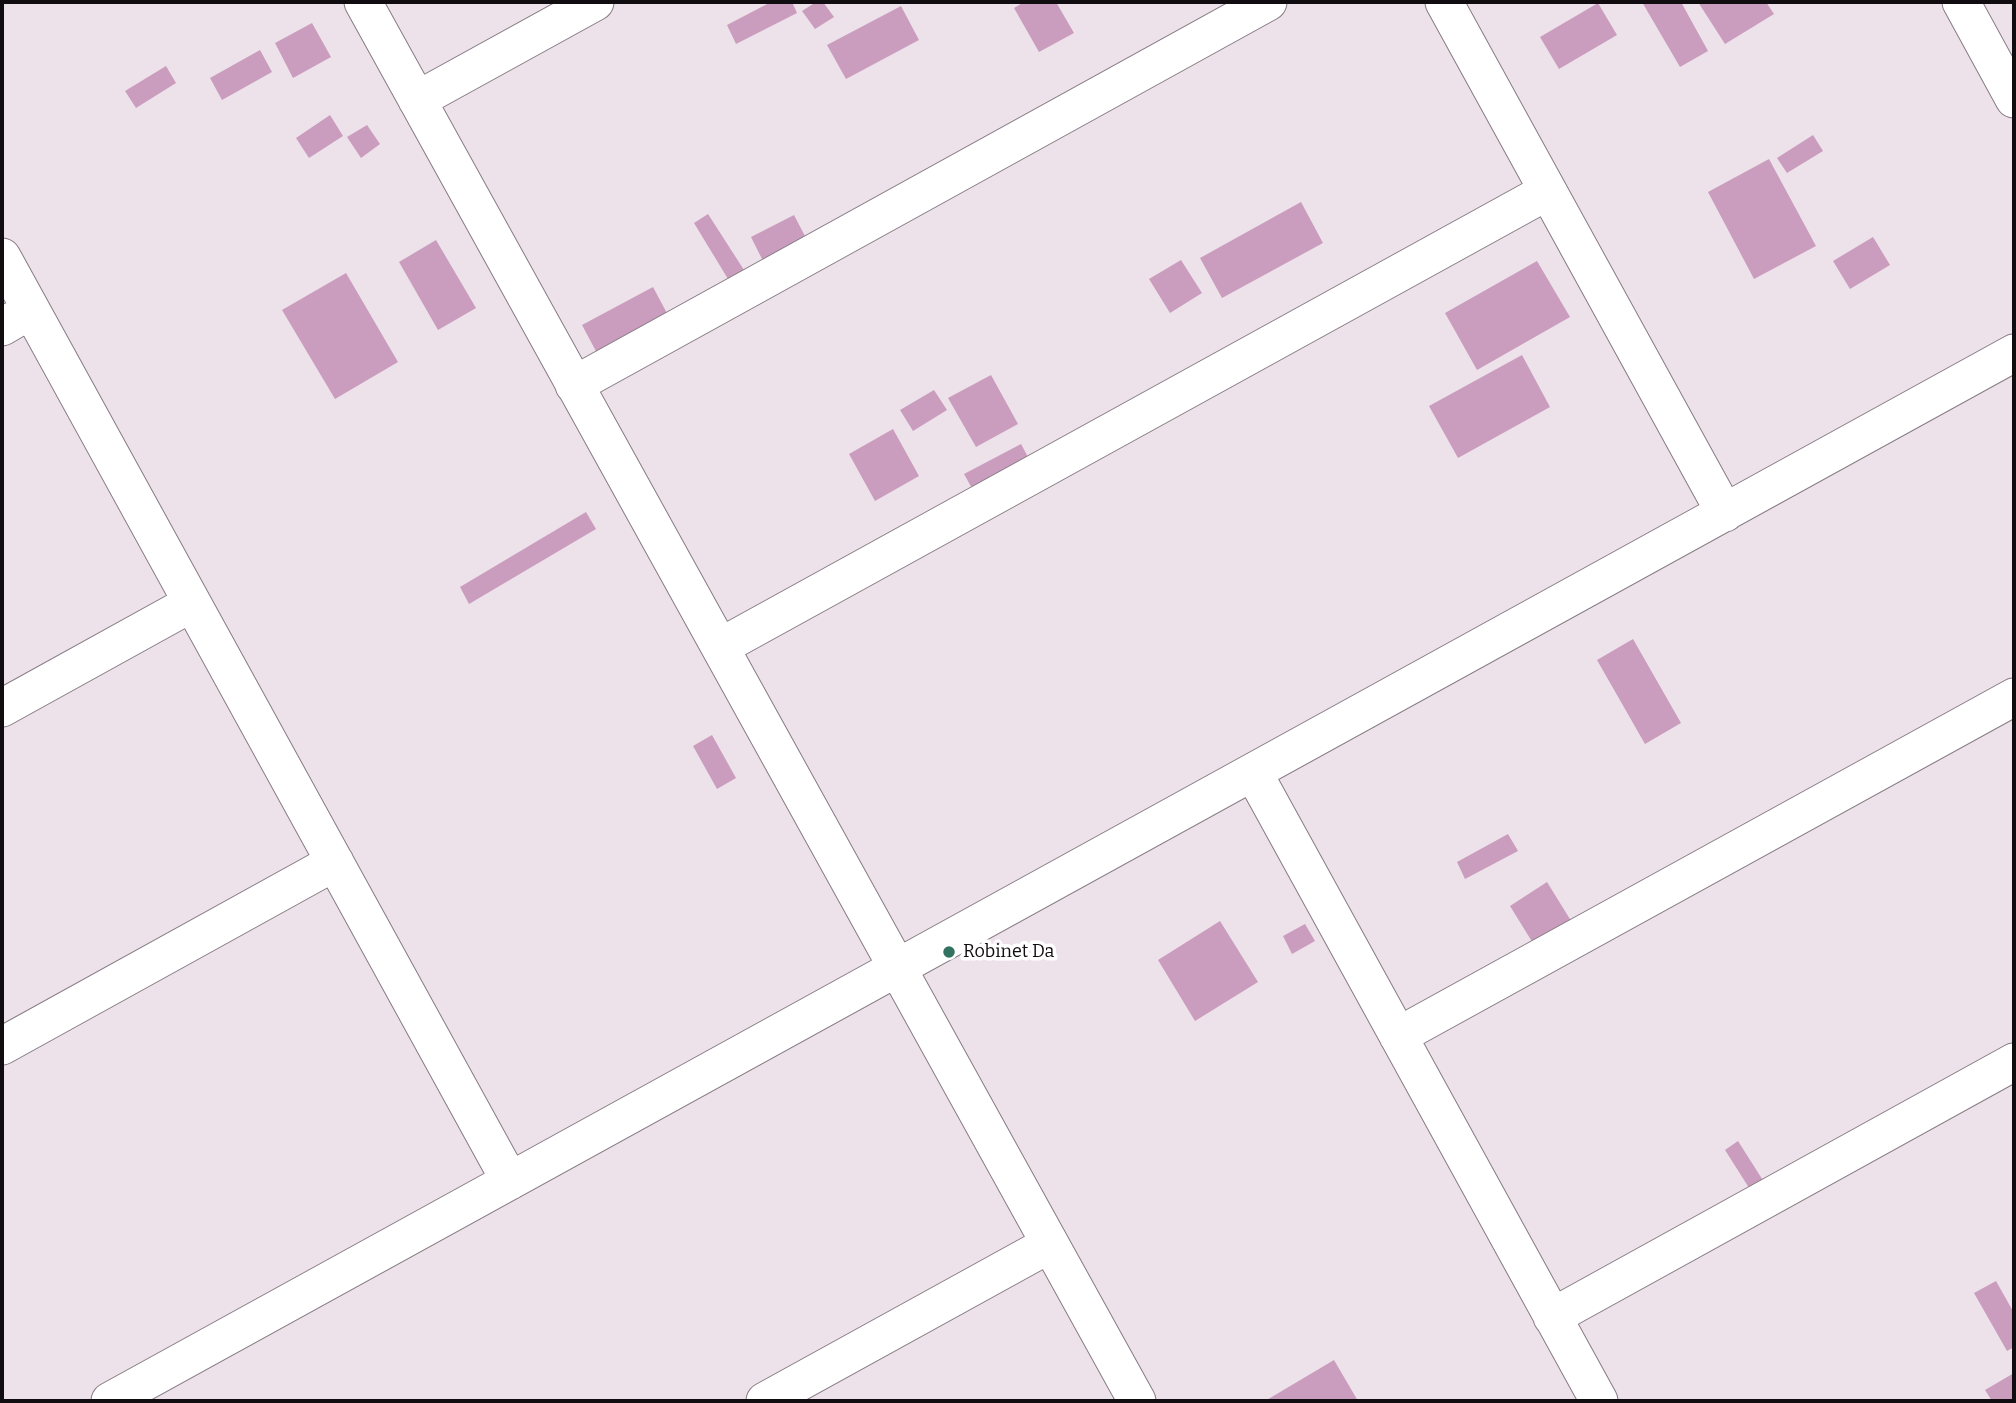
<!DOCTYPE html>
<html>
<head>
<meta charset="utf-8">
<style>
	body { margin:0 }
	#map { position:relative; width:2016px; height:1403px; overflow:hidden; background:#ede1ea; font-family:Bitter,serif }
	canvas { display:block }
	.frame { position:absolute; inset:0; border:4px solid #100c0f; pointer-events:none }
</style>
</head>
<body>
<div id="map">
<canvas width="2016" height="1403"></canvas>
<div class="frame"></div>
</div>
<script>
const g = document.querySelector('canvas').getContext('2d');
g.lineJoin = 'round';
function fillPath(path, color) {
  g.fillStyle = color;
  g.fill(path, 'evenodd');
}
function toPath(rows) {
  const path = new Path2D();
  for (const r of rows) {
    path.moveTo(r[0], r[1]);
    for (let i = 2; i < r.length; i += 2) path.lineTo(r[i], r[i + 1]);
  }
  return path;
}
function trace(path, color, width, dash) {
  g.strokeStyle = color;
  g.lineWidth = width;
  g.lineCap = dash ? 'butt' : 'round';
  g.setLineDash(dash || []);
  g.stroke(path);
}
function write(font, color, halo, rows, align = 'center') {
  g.font = font + ' Bitter,serif';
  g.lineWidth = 7;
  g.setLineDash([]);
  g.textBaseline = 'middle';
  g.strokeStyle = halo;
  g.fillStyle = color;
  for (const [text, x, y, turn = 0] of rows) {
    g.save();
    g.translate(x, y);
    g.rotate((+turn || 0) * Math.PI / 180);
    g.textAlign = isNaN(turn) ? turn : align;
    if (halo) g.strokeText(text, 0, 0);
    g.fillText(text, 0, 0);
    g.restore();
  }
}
fillPath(toPath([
	[771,2,792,2,797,13,736,44,727,25],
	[816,2,823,2,834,17,815,29,802,11],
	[1024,2,1056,2,1074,33,1039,52,1014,8],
	[1642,2,1681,2,1708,51,1680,67],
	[1698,2,1766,2,1774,14,1725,44],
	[1598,3,1617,35,1559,69,1540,37],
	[901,6,919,40,846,79,827,45],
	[312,23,331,57,293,78,275,43],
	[260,50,272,72,222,100,210,78],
	[166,66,176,83,136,108,125,91],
	[330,115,343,136,309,158,296,138],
	[367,125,380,144,361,158,347,137],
	[1813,135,1823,151,1787,173,1777,158],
	[1769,159,1816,246,1754,279,1708,192],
	[1301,202,1323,243,1222,298,1200,258],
	[708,214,744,270,728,279,694,223],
	[794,215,806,238,763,261,751,237],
	[1873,237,1890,265,1850,289,1833,261],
	[436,240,476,308,438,330,399,262],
	[1181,260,1202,293,1170,313,1149,279],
	[1537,261,1570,317,1477,370,1445,313],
	[346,273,398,362,335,399,282,310],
	[653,287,669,317,598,355,582,325],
	[1522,355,1550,407,1458,458,1429,406],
	[991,375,1018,424,976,447,948,398],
	[934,390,947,410,913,431,900,410],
	[893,429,919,476,875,501,849,454],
	[1021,444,1035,470,979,501,964,474],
	[586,512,596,529,469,604,460,587],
	[1633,639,1681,723,1645,744,1597,660],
	[712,735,736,778,717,789,693,746],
	[1508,834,1518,851,1465,879,1457,862],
	[1547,882,1573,924,1536,948,1510,906],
	[1220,921,1258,982,1195,1021,1158,960],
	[1305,924,1315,941,1292,954,1283,936],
	[1738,1141,1764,1182,1751,1191,1725,1150],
	[1996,1281,2014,1313,2014,1347,2007,1351,1974,1293],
	[1334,1360,1358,1401,1265,1401],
	[2014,1373,2014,1398,2009,1401,1992,1401,1985,1390]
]), '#ca9dbe');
const minor = toPath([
	[363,2,1137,1401],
	[1444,2,1725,513],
	[1961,2,2014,99],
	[417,100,595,2],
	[2,257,510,1181],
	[2,327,31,310],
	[574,385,1268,2],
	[720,647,1548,191],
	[2,708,192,603],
	[1253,772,1599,1401],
	[1398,1036,2014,697],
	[2,1046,335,862],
	[1552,1317,2014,1062],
	[110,1401,2014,353],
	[765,1401,1050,1244]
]);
trace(minor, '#867b83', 39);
trace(minor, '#fff', 37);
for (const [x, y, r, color] of [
	[949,952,7,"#327261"]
]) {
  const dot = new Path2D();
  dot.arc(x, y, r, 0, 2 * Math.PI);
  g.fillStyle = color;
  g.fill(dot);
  trace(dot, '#fff', 2.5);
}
write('18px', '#100c0f', '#fff', [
	["Robinet Da",963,952]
], 'left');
</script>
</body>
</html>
